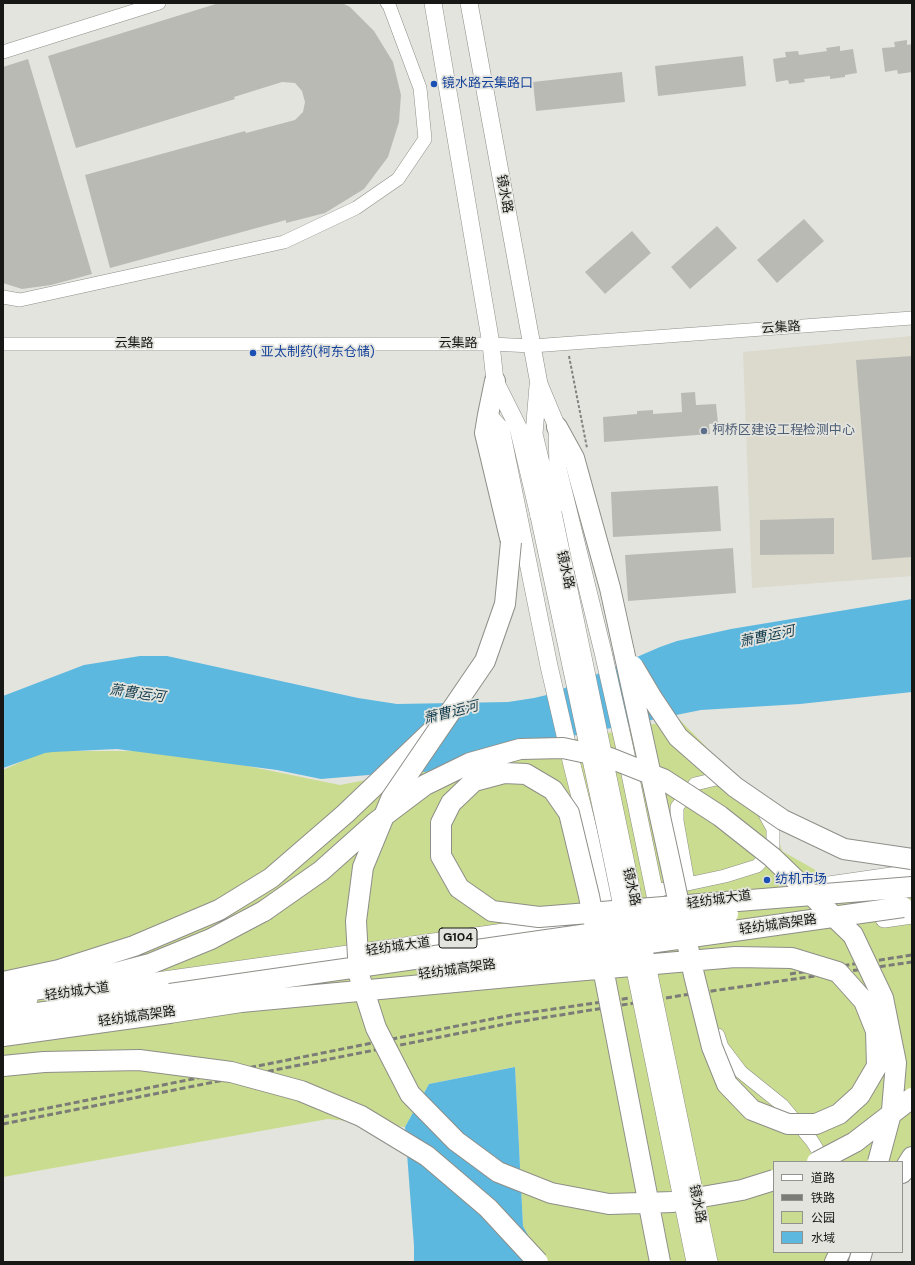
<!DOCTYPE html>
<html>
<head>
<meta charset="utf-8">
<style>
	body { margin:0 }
	#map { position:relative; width:915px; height:1265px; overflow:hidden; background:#e4e4df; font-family:"DM Sans","Noto Sans SC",sans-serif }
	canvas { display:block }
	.frame { position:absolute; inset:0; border:4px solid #171715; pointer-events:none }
	.legend { position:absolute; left:773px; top:1161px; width:130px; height:92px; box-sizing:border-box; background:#e4e4df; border:1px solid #92928e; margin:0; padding:5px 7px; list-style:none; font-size:12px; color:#171715 }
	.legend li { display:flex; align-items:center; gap:8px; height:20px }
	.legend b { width:20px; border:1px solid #92928e }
</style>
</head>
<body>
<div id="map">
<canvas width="915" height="1265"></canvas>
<div class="frame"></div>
<ul class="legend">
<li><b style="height:5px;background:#fff"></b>道路</li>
<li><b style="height:5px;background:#7b7b77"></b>铁路</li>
<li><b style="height:11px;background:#cadc8f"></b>公园</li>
<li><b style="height:11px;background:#5db8df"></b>水域</li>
</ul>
</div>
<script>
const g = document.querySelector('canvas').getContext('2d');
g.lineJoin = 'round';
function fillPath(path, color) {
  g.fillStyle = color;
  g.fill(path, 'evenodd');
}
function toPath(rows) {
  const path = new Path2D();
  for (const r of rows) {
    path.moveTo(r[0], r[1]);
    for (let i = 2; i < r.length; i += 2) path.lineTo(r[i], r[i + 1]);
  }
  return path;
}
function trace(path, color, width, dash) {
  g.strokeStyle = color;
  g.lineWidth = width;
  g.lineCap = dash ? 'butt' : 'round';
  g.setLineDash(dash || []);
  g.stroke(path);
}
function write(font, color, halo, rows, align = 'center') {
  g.font = font + ' "DM Sans","Noto Sans SC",sans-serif';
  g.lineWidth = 3.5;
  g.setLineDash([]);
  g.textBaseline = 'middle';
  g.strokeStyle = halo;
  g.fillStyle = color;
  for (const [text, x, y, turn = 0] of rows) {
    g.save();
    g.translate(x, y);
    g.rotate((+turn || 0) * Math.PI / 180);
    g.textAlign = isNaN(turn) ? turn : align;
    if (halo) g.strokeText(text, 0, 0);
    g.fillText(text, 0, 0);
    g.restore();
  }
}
fillPath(toPath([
	[912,336,912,576,752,588,743,352]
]), '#dcd9cd');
fillPath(toPath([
	[679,719,716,757,769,804,782,851,833,880,912,871,912,1153,902,1162,774,1162,774,1252,862,1252,857,1262,543,1262,523,1226,515,1067,429,1084,405,1127,328,1119,3,1177,3,770,45,751,174,751,340,785]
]), '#cadc8f');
fillPath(toPath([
	[912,599,912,692,800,704,701,710,512,748,425,772,416,771,321,779,277,770,117,749,53,752,45,753,3,768,3,696,84,665,140,656,167,656,358,698,397,704,508,702,534,698,551,694,660,647,677,641,731,629],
	[515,1067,523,1226,543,1262,414,1262,414,1246,405,1127,429,1084]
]), '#5db8df');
fillPath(toPath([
	[219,3,342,3,350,7,374,31,393,62,401,95,399,122,388,157,364,189,325,213,286,223,286,220,110,268,85,175,245,131,246,133,295,120,303,112,305,102,302,91,295,83,282,82,234,97,235,99,76,148,48,56],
	[907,40,907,45,912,44,912,72,898,74,897,70,885,72,882,48,895,47,894,42],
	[840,46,840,51,853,49,857,73,845,75,845,77,830,79,830,76,804,79,805,82,789,84,788,80,776,82,773,59,786,57,785,52,798,51,799,55,827,51,826,48],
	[743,56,746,86,658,96,655,66],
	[28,59,92,274,51,285,22,289,3,283,3,67],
	[622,72,625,102,536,111,533,82],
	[804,219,824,241,777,283,757,260],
	[717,226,737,248,690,289,671,267],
	[632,231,651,253,605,294,585,272],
	[912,356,912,557,872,560,856,360],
	[695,392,696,405,716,404,718,423,709,424,710,434,604,442,603,417,637,414,637,411,653,410,653,414,682,412,681,393],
	[718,486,721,531,613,537,611,492],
	[834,518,834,554,760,555,760,520],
	[733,548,736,593,628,601,625,555]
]), '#babab5');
trace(toPath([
	[687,877,703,968]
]), '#c5c5c1', 13, [13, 6]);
const minor = toPath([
	[3,52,159,3],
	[3,297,20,300,284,242,356,208,398,179,425,139,420,88,389,5,387,3],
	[3,344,491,344,532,346,912,318],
	[687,877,677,821,677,807,695,784,716,779,728,781],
	[655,891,725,876,757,866,773,849,773,829,761,807],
	[718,1035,722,1047,741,1072,782,1105,812,1141,825,1162]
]);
const major = toPath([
	[433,3,491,344,495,381,518,427,539,516],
	[469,3,539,384,557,427,558,469,603,652,624,745,660,919],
	[538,386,534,434,553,513],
	[488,415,501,429,549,666,572,765,612,924],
	[829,885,912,873],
	[884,919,912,915],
	[65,994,561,924],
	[3,1003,29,999]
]);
const highway = toPath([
	[495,381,488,415,485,433,511,542],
	[557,427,574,458,610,588,624,652],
	[3,982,59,970,134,946,219,910,271,878,345,814,433,730],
	[9,993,70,985,150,964,211,939,264,911],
	[3,1018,170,994],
	[3,1036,169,1013],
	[902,1173,912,1157],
	[835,1262,840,1252],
	[859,1262,862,1252]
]);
trace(minor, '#8e8e89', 14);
trace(major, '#8e8e89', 18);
trace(highway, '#8e8e89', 22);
trace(toPath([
	[569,356,587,448]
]), '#82827e', 2, [3, 2]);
trace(minor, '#fff', 13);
trace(major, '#fff', 17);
trace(highway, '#fff', 20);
trace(toPath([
	[790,974,912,955],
	[3,1117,512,1015,630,998],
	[3,1124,511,1023,684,995,912,962]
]), '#7b7b77', 3, [6, 3]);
const majorBridge = toPath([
	[553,513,709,1262],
	[539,516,611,853,695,1262]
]);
const highwayBridge = toPath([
	[511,542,505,604,485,661,391,799,363,867,356,921,359,975,376,1028,410,1094,456,1141,498,1172,551,1193,609,1204,673,1202,742,1190,774,1180],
	[633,666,652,698,678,737,735,787,783,820,844,849,912,859],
	[264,911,321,871,376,822,425,785,470,763,520,749,563,748,610,758,663,779,720,816,772,857,853,935,883,998,896,1063,892,1110,878,1162],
	[480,967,903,907],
	[170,994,728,914],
	[241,1002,551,973,735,957,792,958,838,972,864,1001,876,1031,877,1066,860,1095,839,1114,816,1124,788,1124,752,1110,727,1084,712,1047,694,975,673,876,624,652],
	[169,1013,254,1000],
	[3,1066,44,1062,139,1060,231,1072,301,1091,361,1116,427,1156,488,1208,538,1262],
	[817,1162,855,1142,912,1098],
	[660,1262,589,896,569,813,553,790,526,774,504,773,474,781,451,803,441,823,441,856,459,888,492,911,539,917,912,887]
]);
trace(majorBridge, '#8e8e89', 18, []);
trace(highwayBridge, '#8e8e89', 22, []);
trace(majorBridge, '#fff', 17);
trace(highwayBridge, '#fff', 20);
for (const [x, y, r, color] of [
	[434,84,4,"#1a4fb4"],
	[253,353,4,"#1a4fb4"],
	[704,431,4,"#5c6f8a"],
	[767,880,4,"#1a4fb4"]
]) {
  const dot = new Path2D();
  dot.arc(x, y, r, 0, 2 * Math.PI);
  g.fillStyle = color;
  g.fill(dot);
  trace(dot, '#e4e4df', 1.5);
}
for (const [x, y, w] of [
	[458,938,38]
]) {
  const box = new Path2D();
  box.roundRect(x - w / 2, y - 10, w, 20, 3);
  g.fillStyle = '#e4e4df';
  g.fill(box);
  trace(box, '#171715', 1);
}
write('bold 12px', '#171715', null, [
	["G104",458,938]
]);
write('13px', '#164399', '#e4e4df', [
	["镜水路云集路口",442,84],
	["亚太制药(柯东仓储)",261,353],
	["纺机市场",775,880]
], 'left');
write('13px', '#171715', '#e4e4df', [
	["镜水路",504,194,80],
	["云集路",781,328,-4],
	["云集路",134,344],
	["云集路",458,344],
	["镜水路",565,570,78],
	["镜水路",631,887,78],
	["轻纺城大道",719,900,-8],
	["轻纺城高架路",778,925,-8],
	["轻纺城大道",398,947,-8],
	["轻纺城高架路",457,970,-8],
	["轻纺城大道",77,992,-8],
	["轻纺城高架路",137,1017,-8],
	["镜水路",697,1204,79]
]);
write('13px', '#4e5e75', '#e4e4df', [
	["柯桥区建设工程检测中心",712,431]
], 'left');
write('italic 14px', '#1a4253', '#e4e4df', [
	["萧曹运河",767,637,-12],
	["萧曹运河",137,694,8],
	["萧曹运河",451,713,-14]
]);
</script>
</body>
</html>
